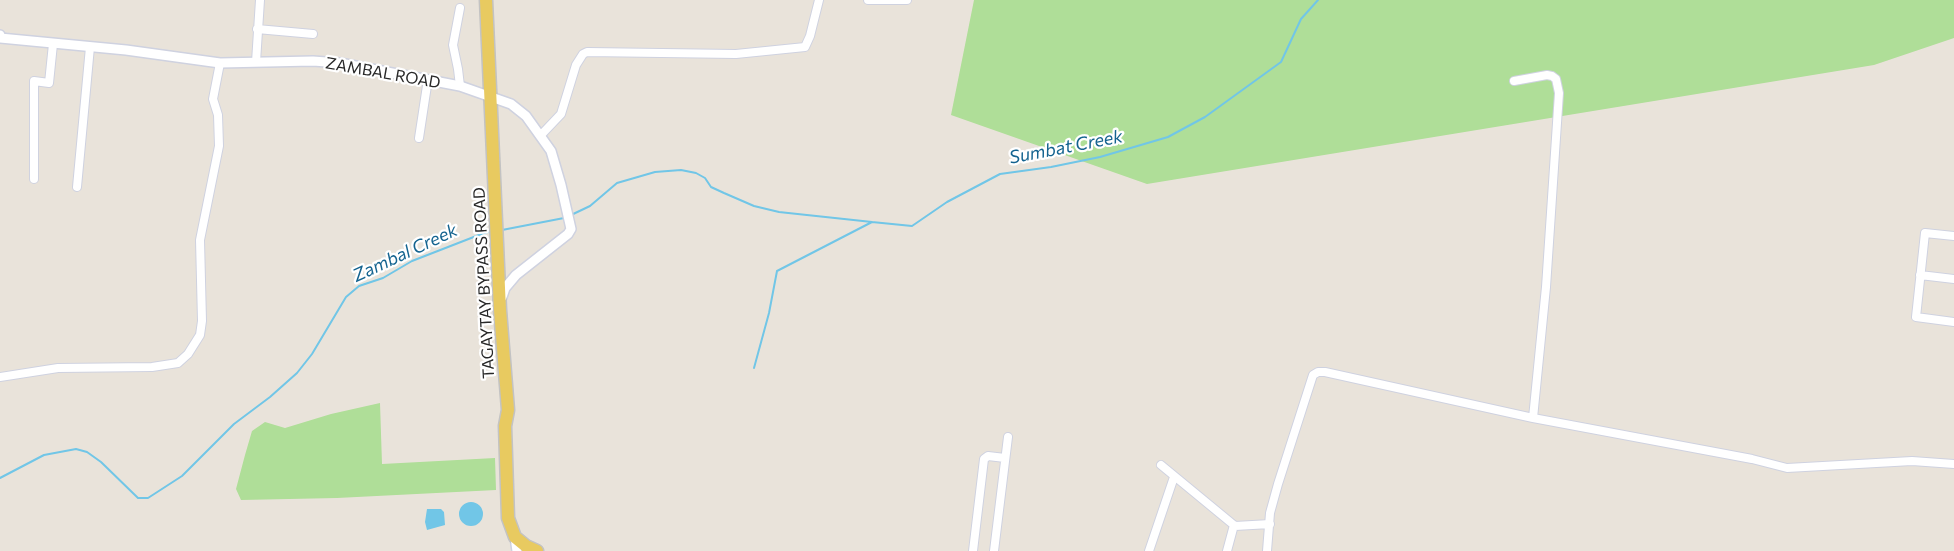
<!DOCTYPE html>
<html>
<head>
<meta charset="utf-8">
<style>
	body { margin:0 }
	canvas { display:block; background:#e9e3da }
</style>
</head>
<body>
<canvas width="1954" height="551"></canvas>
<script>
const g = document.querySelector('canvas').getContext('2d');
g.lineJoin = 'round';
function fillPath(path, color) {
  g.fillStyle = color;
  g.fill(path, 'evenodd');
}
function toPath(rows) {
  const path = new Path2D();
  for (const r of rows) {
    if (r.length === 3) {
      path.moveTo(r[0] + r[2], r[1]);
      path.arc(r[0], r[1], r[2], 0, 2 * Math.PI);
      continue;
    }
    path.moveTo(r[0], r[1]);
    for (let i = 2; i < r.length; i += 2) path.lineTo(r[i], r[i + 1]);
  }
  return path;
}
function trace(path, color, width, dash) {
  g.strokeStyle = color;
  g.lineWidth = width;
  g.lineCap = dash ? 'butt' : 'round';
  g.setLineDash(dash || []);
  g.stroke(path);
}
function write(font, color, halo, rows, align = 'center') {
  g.font = font + ' Commissioner,sans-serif';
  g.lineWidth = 4.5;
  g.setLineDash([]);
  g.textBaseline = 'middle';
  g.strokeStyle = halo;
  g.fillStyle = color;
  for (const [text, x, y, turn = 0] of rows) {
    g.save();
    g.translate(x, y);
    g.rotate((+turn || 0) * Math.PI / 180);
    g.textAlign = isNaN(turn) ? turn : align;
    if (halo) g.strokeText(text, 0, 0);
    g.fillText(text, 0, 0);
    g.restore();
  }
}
fillPath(toPath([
	[974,0,1954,0,1954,38,1874,65,1147,184,951,115],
	[380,403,382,464,495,458,496,490,337,498,241,500,236,489,245,455,252,431,265,422,285,428,331,414]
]), '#afde98');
fillPath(toPath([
	[471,514,12],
	[427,509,441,509,444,512,445,525,427,530,425,522]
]), '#71c6e7');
trace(toPath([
	[569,216,590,206,617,183,655,172,681,170,696,173,705,178,711,187,724,193,754,206,779,212,872,222],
	[502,230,564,218],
	[754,368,769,313,777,271,872,222,912,226,947,202,1000,174,1051,167,1100,157,1168,137,1205,117,1281,62,1301,19,1318,0],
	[0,478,44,455,76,449,87,452,101,462,138,498,148,498,182,476,234,424,270,397,297,373,312,354,346,297,359,286,383,278,412,261,484,233,493,231]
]), '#71c6e7', 2);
const minor = toPath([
	[868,0,907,0],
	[460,8,453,45,458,69,460,86],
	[257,29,313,34],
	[256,62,260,0],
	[1514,81,1547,75,1552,76,1556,79,1559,93,1546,287,1533,418],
	[541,135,561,114,576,65,583,54,587,52,736,54,805,47,810,36,819,0],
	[419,138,428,79],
	[34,179,34,81,49,83,53,44],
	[77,187,90,47],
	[1954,236,1925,233,1916,317,1954,322],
	[1920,275,1954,279],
	[0,377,58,368,152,367,178,363,188,354,200,335,202,321,200,240,219,146,218,115,213,99,220,63],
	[1161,465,1235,526,1270,524],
	[973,551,984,459,988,456,1005,458],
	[994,551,1008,437],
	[1149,551,1174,477],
	[1227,551,1234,525],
	[1267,551,1270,513,1278,484,1313,375,1318,372,1325,372,1533,418,1752,459,1787,468,1912,461,1954,464]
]);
const tertiary = toPath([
	[0,35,0,38,126,50,220,63,313,61,340,63,460,86,511,104,526,116,551,151,561,185,571,229,568,234,516,275,505,288,502,297],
	[515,537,517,551]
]);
const primary = toPath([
	[486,0,500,310,508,410,505,426,508,518,515,537,526,546,537,551]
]);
trace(minor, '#cfd2e0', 10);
trace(tertiary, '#cfd2e0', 12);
trace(primary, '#c3c3c3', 15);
trace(minor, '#fff', 8);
trace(tertiary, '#fff', 9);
trace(primary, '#e8ca60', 12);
write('16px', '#282828', '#fff', [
	["ZAMBAL ROAD",383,73,10],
	["TAGAYTAY BYPASS ROAD",484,283,-93]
]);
write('italic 18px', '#14638f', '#fff', [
	["Sumbat Creek",1066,147,-11],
	["Zambal Creek",405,253,-25]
]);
</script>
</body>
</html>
